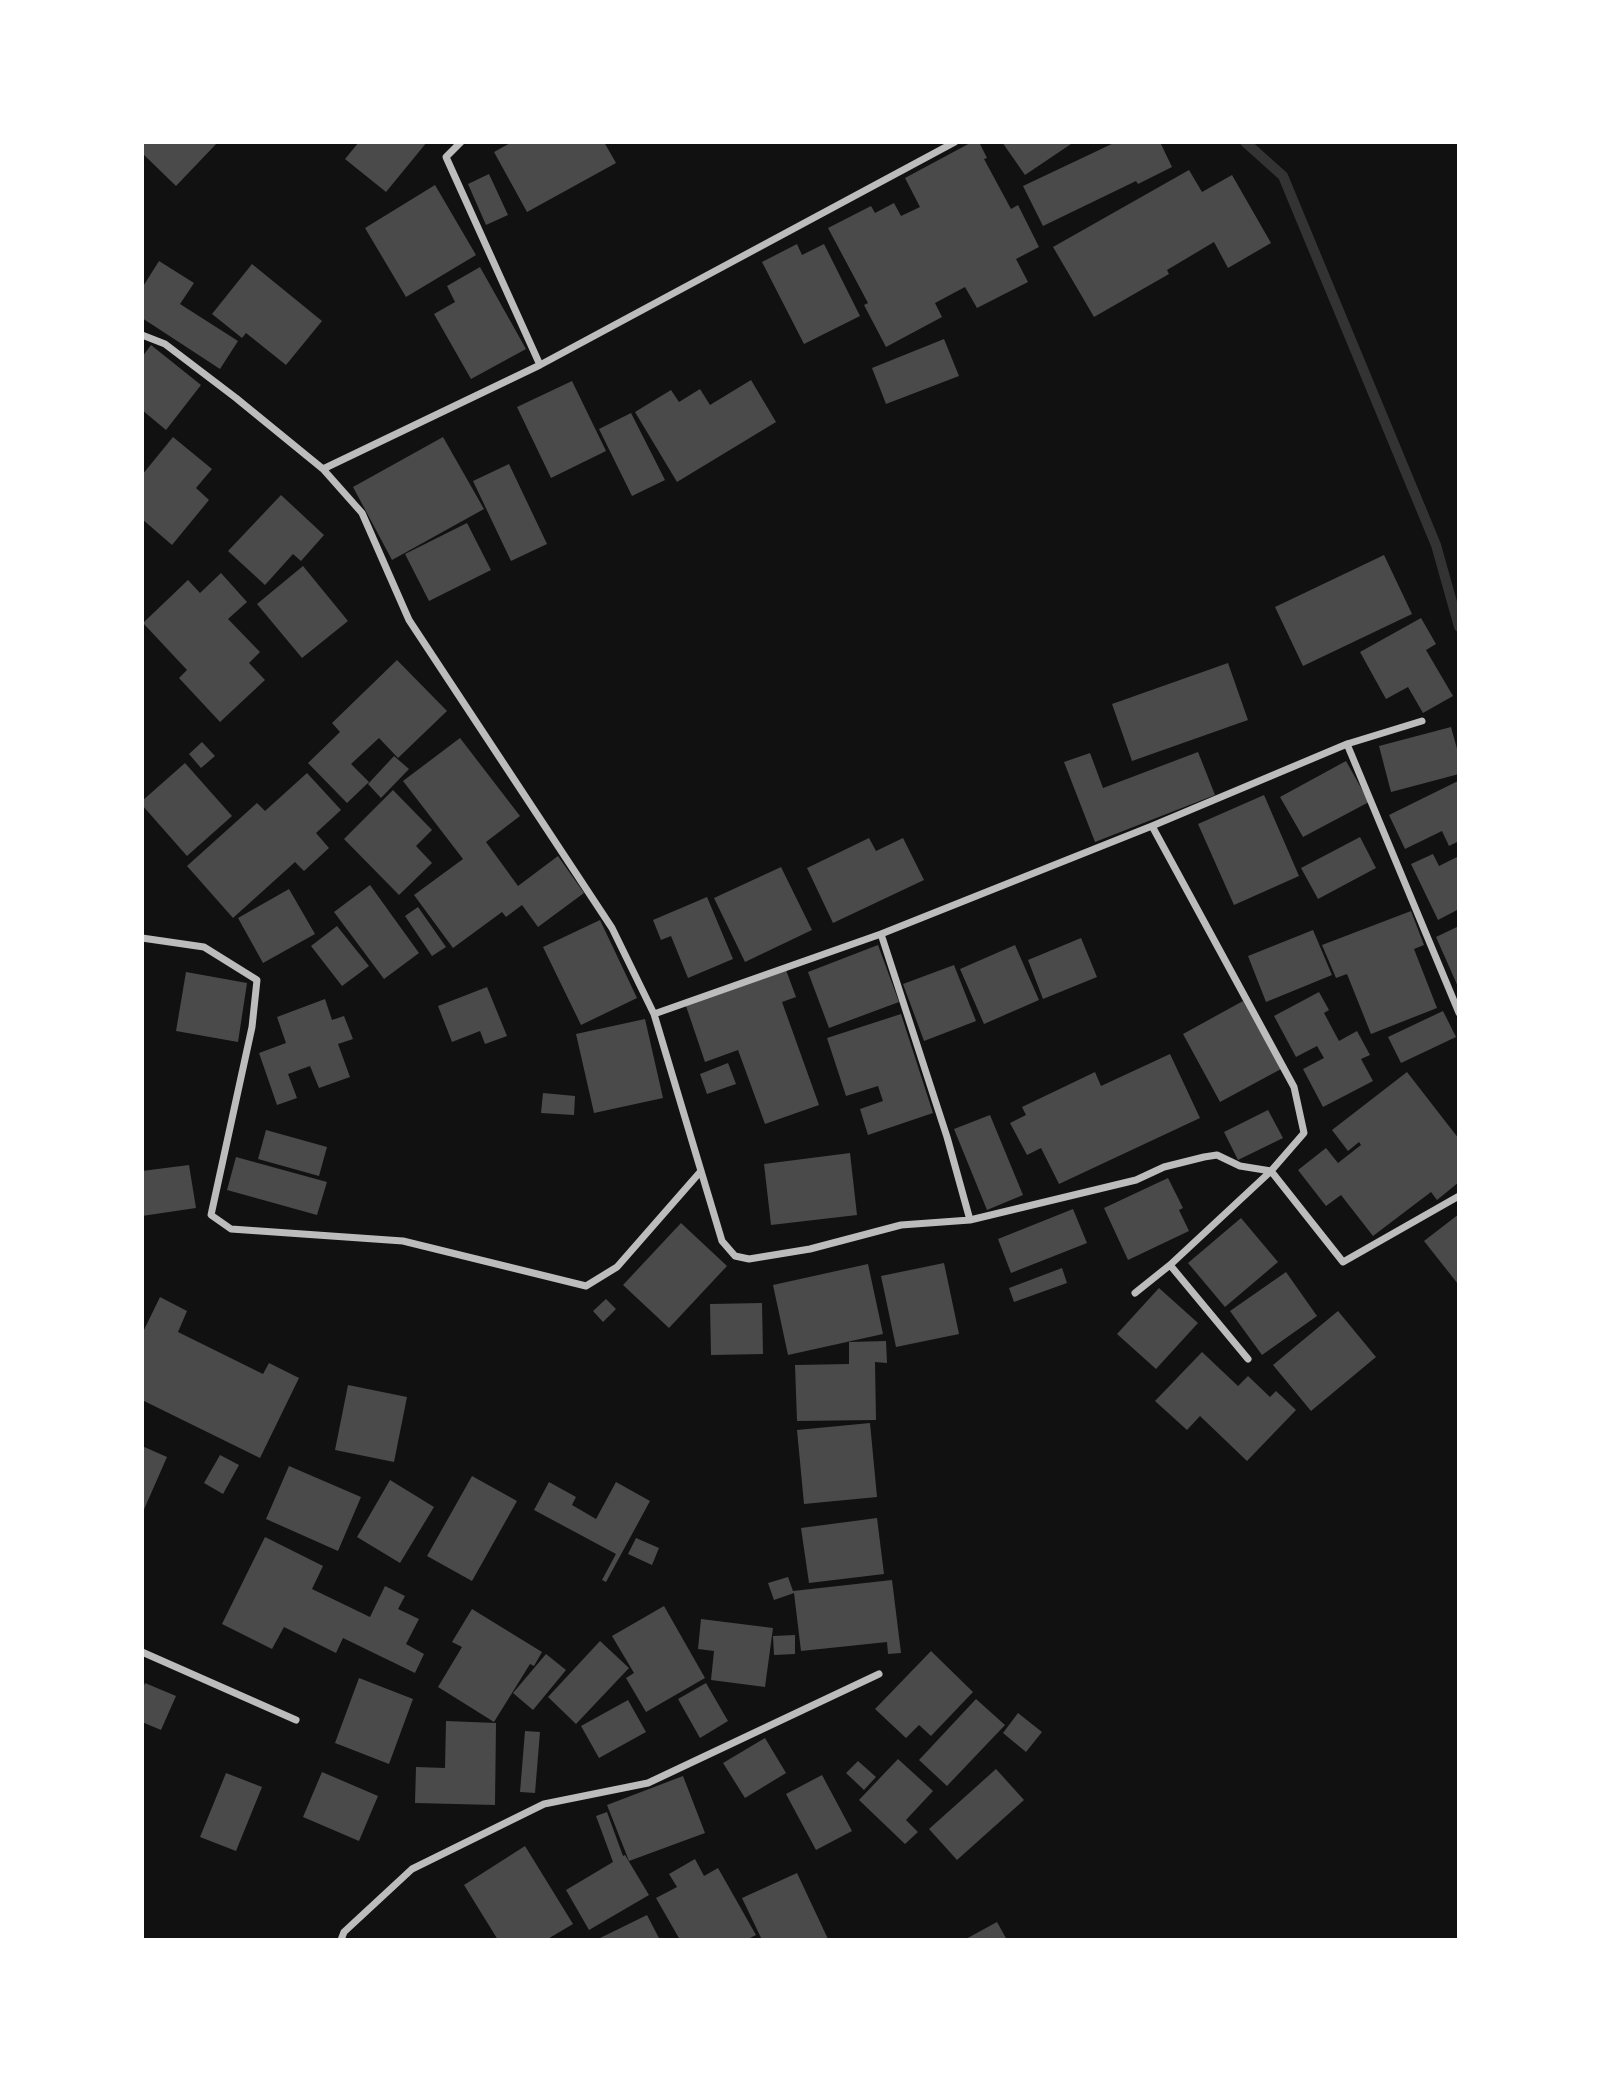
<!DOCTYPE html>
<html>
<head>
<meta charset="utf-8">
<style>
	body { margin:0 }
	#map { position:relative; width:1601px; height:2082px; overflow:hidden; background:#111; font-family:"Fira Sans",sans-serif }
	canvas { display:block }
	.frame { position:absolute; inset:0; border:144px solid #fff; pointer-events:none }
</style>
</head>
<body>
<div id="map">
<canvas width="1601" height="2082"></canvas>
<div class="frame"></div>
</div>
<script>
const g = document.querySelector('canvas').getContext('2d');
g.lineJoin = 'round';
function toPath(rows) {
  const path = new Path2D();
  for (const r of rows) {
    path.moveTo(r[0], r[1]);
    for (let i = 2; i < r.length; i += 2) path.lineTo(r[i], r[i + 1]);
  }
  return path;
}
function trace(path, color, width, dash) {
  g.strokeStyle = color;
  g.lineWidth = width;
  g.lineCap = dash ? 'butt' : 'round';
  g.setLineDash(dash || []);
  g.stroke(path);
}
function fillPath(path, color) {
  g.fillStyle = color;
  g.fill(path, 'evenodd');
}
trace(toPath([
	[1245,142,1283,176,1436,545,1459,627]
]), '#333', 10);
fillPath(toPath([
	[142,142,218,142,176,186,142,153],
	[359,142,427,142,386,192,345,159],
	[512,142,604,142,616,163,527,212,494,152],
	[972,142,979,142,987,158,984,159,1011,209,1018,205,1039,247,1016,259,1028,282,977,308,965,287,935,303,942,317,886,347,864,305,868,303,828,228,871,206,875,213,894,203,901,216,920,207,905,178],
	[1002,142,1074,142,1025,175],
	[1116,142,1160,142,1172,167,1138,184,1136,181,1043,226,1023,186],
	[1189,170,1202,192,1232,175,1271,243,1228,268,1214,242,1167,270,1169,274,1094,317,1053,247],
	[489,174,508,215,486,225,468,184],
	[435,185,476,255,406,297,365,228],
	[797,244,802,255,824,244,860,316,804,344,762,262],
	[159,261,194,283,180,304,238,341,220,369,142,318,142,288],
	[252,264,322,321,286,365,246,333,242,338,212,314],
	[480,267,526,349,471,379,434,314,455,302,447,286],
	[944,339,959,376,886,404,872,368],
	[151,345,201,385,166,430,142,410,142,357],
	[751,380,776,422,677,482,635,412,671,390,679,402,700,389,710,405],
	[572,381,606,451,551,478,517,407],
	[631,413,665,480,632,496,599,429],
	[173,437,212,469,196,488,209,500,172,545,142,519,142,475],
	[443,437,484,509,392,560,353,487],
	[509,464,547,544,511,561,473,481],
	[281,495,324,535,301,561,293,554,265,585,228,551],
	[467,523,491,570,429,601,405,554],
	[1384,555,1412,614,1303,666,1275,607],
	[303,566,348,621,302,658,257,604],
	[221,573,247,602,228,619,260,652,249,663,265,680,220,722,179,678,187,670,143,623,188,580,200,593],
	[1421,618,1436,644,1426,650,1453,696,1423,713,1408,687,1386,699,1360,652],
	[397,660,447,711,398,758,379,738,351,764,369,782,347,803,308,763,340,732,332,723],
	[1228,663,1248,720,1132,761,1112,704],
	[1451,727,1459,756,1459,774,1391,792,1379,746],
	[460,738,520,816,486,842,518,886,558,856,584,893,538,927,522,905,506,917,502,912,453,948,414,895,463,859,403,781],
	[202,742,215,756,201,768,189,754],
	[1198,752,1215,795,1095,842,1064,762,1090,753,1103,788],
	[394,756,409,769,381,798,368,784],
	[1346,761,1369,802,1303,837,1280,797],
	[185,763,232,816,187,856,142,805,142,801],
	[307,773,341,810,316,833,329,848,304,871,295,862,233,918,187,866,257,803,265,811],
	[1458,781,1459,841,1449,846,1442,831,1405,849,1389,815],
	[393,790,432,830,416,846,432,863,399,895,344,839],
	[1264,795,1299,876,1234,905,1198,824],
	[1360,837,1376,868,1318,899,1301,868],
	[869,838,876,851,903,838,924,880,833,923,807,868],
	[1433,854,1439,866,1459,856,1459,909,1438,920,1411,864],
	[781,867,812,930,745,962,714,898],
	[370,885,419,953,384,979,334,912],
	[289,889,315,934,263,963,238,918],
	[707,897,733,959,688,978,671,936,661,940,653,920],
	[418,907,446,947,432,956,405,916],
	[1411,911,1424,945,1414,949,1437,1008,1371,1034,1347,974,1336,978,1322,945],
	[600,920,637,998,581,1025,543,947],
	[337,926,369,966,342,986,311,946],
	[1459,926,1459,989,1436,937],
	[1313,930,1332,975,1266,1002,1248,956],
	[1081,938,1097,977,1043,999,1028,960],
	[878,945,899,1002,829,1028,808,972],
	[1015,945,1039,1000,984,1024,960,969],
	[954,965,976,1021,924,1041,903,984],
	[786,970,796,997,782,1002,819,1105,765,1124,738,1050,705,1062,686,1006],
	[186,972,247,983,238,1042,176,1031],
	[487,987,507,1036,485,1044,480,1031,452,1042,438,1006],
	[1319,992,1329,1010,1324,1013,1339,1041,1357,1031,1370,1055,1361,1059,1373,1081,1323,1107,1303,1069,1324,1058,1317,1046,1296,1057,1274,1016],
	[325,999,332,1020,344,1016,353,1039,338,1044,350,1077,319,1088,310,1066,288,1074,297,1098,277,1105,259,1053,286,1043,277,1017],
	[1243,1001,1281,1069,1220,1102,1183,1034],
	[1443,1011,1456,1037,1401,1063,1388,1037],
	[901,1014,933,1113,868,1135,860,1109,883,1101,878,1086,846,1096,827,1038],
	[645,1019,663,1098,594,1113,576,1034],
	[1170,1054,1200,1118,1059,1184,1041,1148,1027,1155,1010,1123,1026,1115,1022,1107,1095,1072,1101,1086],
	[728,1063,736,1084,707,1094,700,1074],
	[1407,1072,1459,1139,1459,1182,1437,1200,1431,1192,1373,1236,1341,1195,1326,1206,1298,1170,1326,1148,1338,1163,1361,1145,1359,1142,1348,1151,1332,1130],
	[543,1093,575,1096,574,1115,541,1113],
	[1268,1110,1283,1138,1238,1160,1224,1132],
	[990,1115,1023,1195,987,1210,954,1129],
	[266,1130,327,1147,319,1176,258,1159],
	[850,1153,857,1215,771,1225,764,1164],
	[236,1157,327,1182,317,1215,227,1190],
	[189,1165,196,1208,142,1216,142,1171],
	[1168,1178,1183,1208,1179,1210,1189,1231,1128,1260,1104,1208],
	[1073,1209,1087,1243,1011,1273,998,1239],
	[1459,1214,1459,1283,1458,1284,1424,1241],
	[1241,1218,1278,1262,1225,1307,1188,1263],
	[681,1223,727,1266,669,1328,623,1285],
	[944,1263,959,1334,896,1347,881,1276],
	[868,1264,883,1334,788,1355,773,1285],
	[1062,1268,1067,1283,1014,1302,1009,1288],
	[1286,1272,1317,1316,1262,1355,1230,1311],
	[1159,1288,1198,1323,1156,1369,1117,1334],
	[160,1297,187,1311,178,1332,263,1374,269,1363,299,1378,260,1458,142,1400,142,1334],
	[606,1299,616,1309,603,1322,593,1311],
	[762,1303,763,1354,711,1355,710,1304],
	[1338,1311,1376,1357,1311,1411,1273,1365],
	[886,1341,887,1363,875,1362,876,1420,797,1421,795,1365,849,1364,849,1342],
	[1202,1352,1238,1386,1248,1376,1270,1397,1276,1391,1296,1410,1247,1461,1200,1416,1187,1430,1155,1401],
	[348,1385,407,1397,394,1462,335,1450],
	[870,1423,877,1497,804,1504,797,1430],
	[142,1446,167,1457,142,1514],
	[220,1455,239,1465,223,1494,204,1483],
	[289,1466,361,1497,338,1551,266,1519],
	[472,1476,517,1501,472,1581,427,1556],
	[390,1480,434,1507,400,1563,357,1537],
	[549,1482,576,1497,572,1505,596,1519,616,1482,650,1501,606,1582,602,1580,616,1554,534,1510],
	[877,1518,884,1574,809,1583,801,1528],
	[265,1537,323,1566,312,1589,370,1617,385,1586,405,1596,398,1609,419,1619,406,1644,424,1654,415,1673,343,1638,336,1653,284,1627,272,1649,222,1624],
	[636,1538,659,1548,652,1565,628,1554],
	[788,1577,793,1591,892,1580,901,1653,888,1654,887,1642,801,1651,794,1593,774,1600,768,1583],
	[664,1606,705,1678,646,1712,626,1678,634,1673,612,1636],
	[472,1609,542,1652,534,1666,530,1664,494,1722,438,1687,462,1647,452,1642],
	[701,1619,773,1628,765,1687,711,1680,714,1651,698,1649],
	[795,1635,795,1654,774,1655,773,1636],
	[600,1641,629,1668,576,1724,548,1697],
	[931,1651,973,1692,931,1736,919,1725,906,1738,875,1709],
	[546,1654,566,1670,533,1710,513,1693],
	[359,1678,413,1699,389,1764,335,1743],
	[145,1683,176,1696,161,1730,142,1722,142,1690],
	[706,1683,728,1721,700,1738,678,1699],
	[976,1699,1005,1725,947,1786,919,1760],
	[628,1700,646,1732,599,1758,581,1726],
	[1018,1713,1042,1732,1026,1752,1003,1733],
	[446,1721,496,1723,495,1805,415,1803,416,1767,445,1768],
	[525,1731,540,1732,535,1793,520,1792],
	[765,1738,786,1773,745,1798,723,1763],
	[898,1759,933,1791,906,1820,918,1832,905,1844,859,1800],
	[858,1761,876,1777,864,1790,846,1773],
	[996,1769,1024,1800,957,1860,929,1829],
	[322,1772,378,1796,359,1841,303,1817],
	[226,1773,262,1787,236,1851,200,1837],
	[822,1775,852,1831,816,1850,786,1794],
	[683,1776,705,1833,629,1861,607,1805],
	[607,1812,623,1856,625,1855,649,1895,589,1930,566,1890,613,1862,596,1816],
	[525,1846,573,1924,546,1940,498,1940,464,1885],
	[695,1859,704,1876,718,1868,756,1935,746,1940,680,1940,656,1898,677,1887,669,1874],
	[797,1873,828,1939,762,1940,742,1898],
	[647,1915,660,1940,596,1940],
	[997,1922,1007,1940,964,1940]
]), '#4a4a4a');
trace(toPath([
	[461,142,446,157,540,365],
	[142,335,165,344,236,398,323,469,362,513,409,620,612,928,654,1014,722,1241,735,1256,749,1259,810,1249,901,1225,970,1220,1136,1180,1164,1167,1204,1157,1217,1155,1240,1166,1271,1171],
	[323,469,540,365,955,142],
	[1347,744,1459,1013],
	[1152,826,1294,1087,1304,1133,1271,1171,1343,1262,1459,1196],
	[881,934,1152,826,1347,744,1422,721],
	[142,938,204,947,257,980,252,1027,211,1215,231,1229,403,1241,586,1286,617,1267,701,1171],
	[654,1014,881,934,947,1137,970,1220],
	[1170,1265,1248,1359],
	[1135,1293,1170,1265,1271,1171],
	[142,1652,296,1720],
	[341,1940,344,1932,412,1869,544,1804,648,1783,879,1674]
]), '#bcbcbc', 7);
</script>
</body>
</html>
